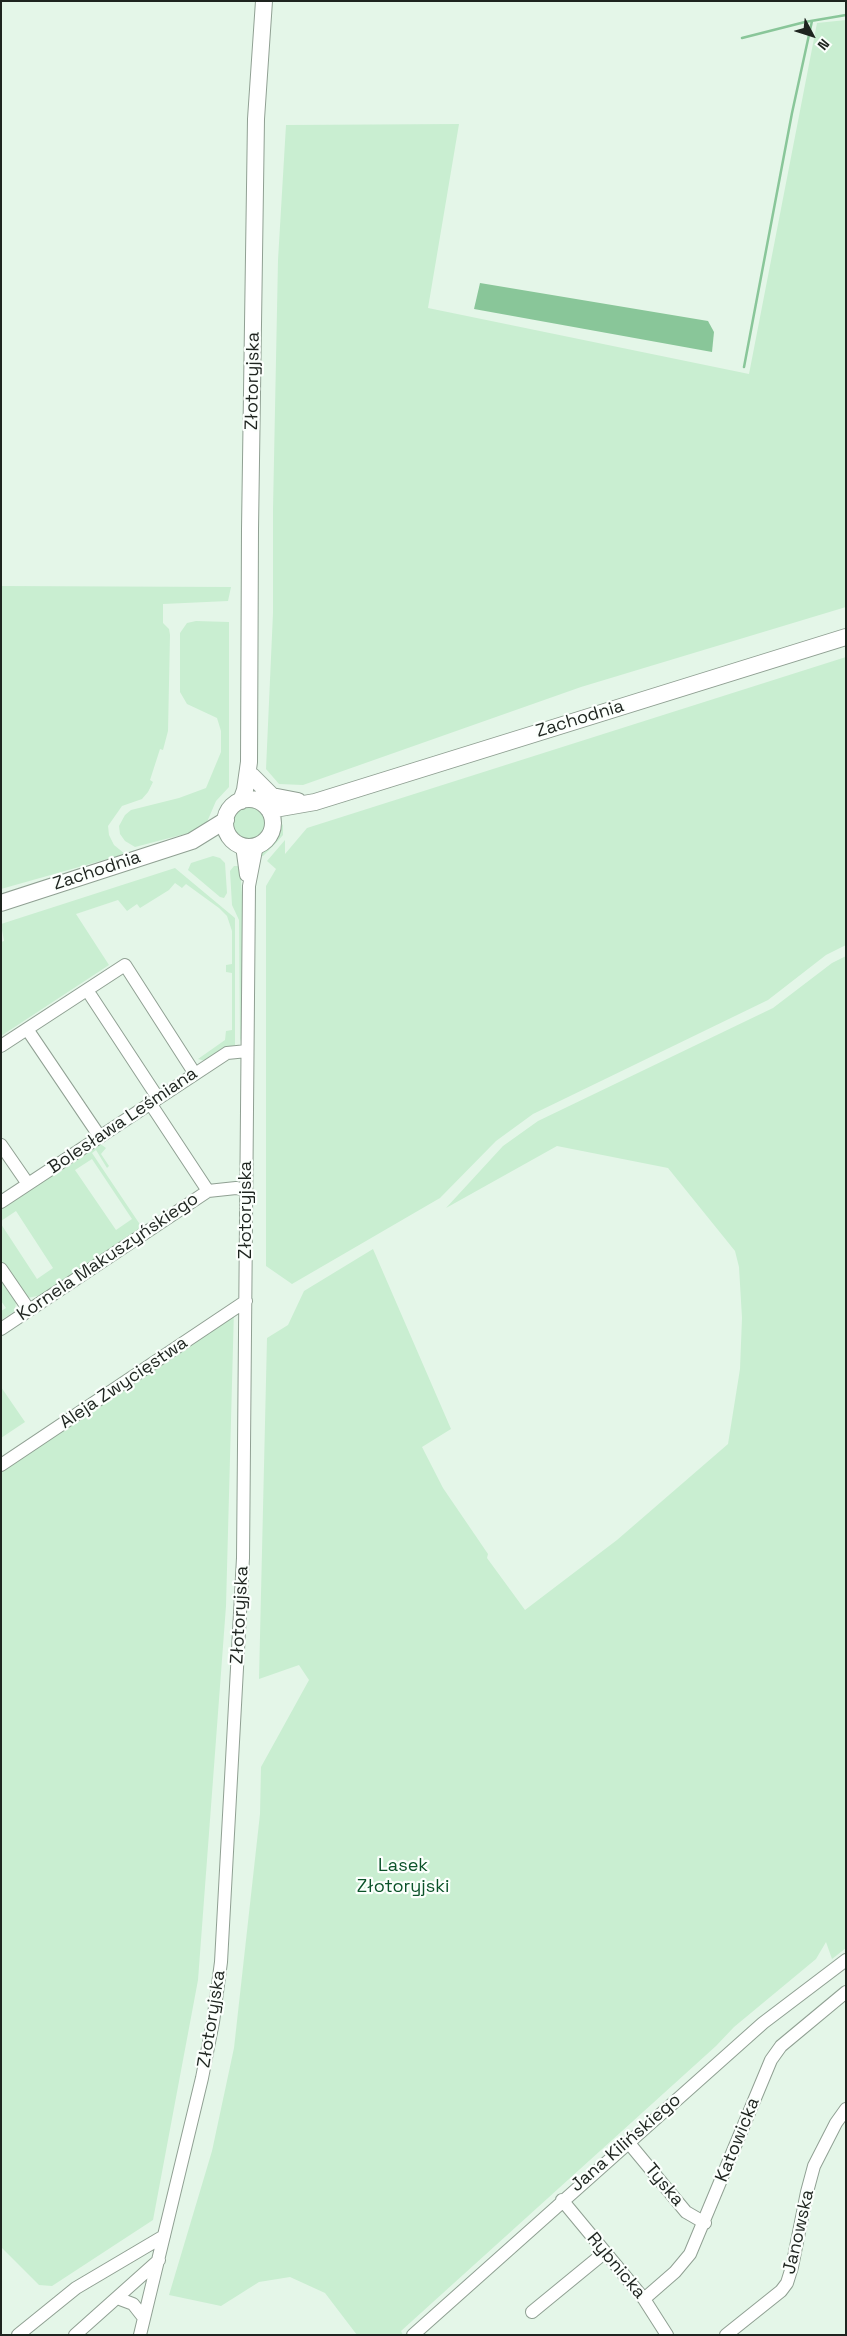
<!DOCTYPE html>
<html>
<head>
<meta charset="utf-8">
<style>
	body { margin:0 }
	#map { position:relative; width:847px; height:2336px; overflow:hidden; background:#e4f6e8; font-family:"Space Grotesk",sans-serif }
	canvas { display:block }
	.frame { position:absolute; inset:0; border:2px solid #1e241f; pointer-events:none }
	.north { position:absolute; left:787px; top:10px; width:50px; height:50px; -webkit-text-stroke:4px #fbfffc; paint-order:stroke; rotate:130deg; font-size:14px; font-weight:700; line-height:20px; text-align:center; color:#1e241f }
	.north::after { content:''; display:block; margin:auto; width:18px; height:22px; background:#1e241f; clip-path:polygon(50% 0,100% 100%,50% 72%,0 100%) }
</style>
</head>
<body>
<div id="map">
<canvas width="847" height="2336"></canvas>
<div class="frame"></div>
<div class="north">N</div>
</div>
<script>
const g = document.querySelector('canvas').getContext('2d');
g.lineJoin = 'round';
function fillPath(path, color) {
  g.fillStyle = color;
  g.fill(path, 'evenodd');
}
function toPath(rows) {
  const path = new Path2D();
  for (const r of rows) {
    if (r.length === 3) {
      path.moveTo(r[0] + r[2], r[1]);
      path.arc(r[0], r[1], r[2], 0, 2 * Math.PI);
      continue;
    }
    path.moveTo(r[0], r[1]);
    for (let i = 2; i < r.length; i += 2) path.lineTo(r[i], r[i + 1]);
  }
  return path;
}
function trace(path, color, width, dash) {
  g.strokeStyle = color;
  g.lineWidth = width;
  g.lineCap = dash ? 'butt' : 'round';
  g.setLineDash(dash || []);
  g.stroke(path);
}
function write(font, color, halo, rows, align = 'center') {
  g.font = font + ' "Space Grotesk",sans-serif';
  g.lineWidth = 4.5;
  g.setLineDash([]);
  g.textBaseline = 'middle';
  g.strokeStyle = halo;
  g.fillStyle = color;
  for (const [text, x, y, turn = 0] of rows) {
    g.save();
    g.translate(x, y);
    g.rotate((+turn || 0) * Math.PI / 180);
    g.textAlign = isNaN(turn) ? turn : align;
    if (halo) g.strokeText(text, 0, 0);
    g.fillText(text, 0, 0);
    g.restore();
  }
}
fillPath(toPath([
	[846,20,846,607,581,687,303,785,279,784,266,769,273,613,273,509,278,260,286,125,459,124,428,308,749,374,817,23],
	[1,586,231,587,228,601,163,604,163,623,169,629,170,635,168,731,163,750,160,749,150,780,153,782,148,792,142,799,122,806,108,826,109,835,114,845,125,854,1,889],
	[196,621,229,622,229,787,216,801,204,829,135,847,125,841,120,834,119,826,125,815,131,810,179,798,206,788,221,752,221,731,217,718,187,704,180,692,180,633,187,623],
	[846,657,846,945,826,955,768,1000,533,1114,496,1141,440,1198,292,1284,266,1266,266,886,276,869,267,861,285,840,285,854,307,828],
	[249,823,16],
	[283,824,283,835,276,843,263,856,257,857],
	[213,856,220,858,225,863,227,893,224,898,220,897,188,870,191,863],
	[234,866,240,866,243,909,242,1035,240,1042,239,920,232,905,230,871],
	[175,868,235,918,235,1045,224,1048,206,1061,198,1059,225,1040,226,1031,232,1030,232,973,226,972,226,965,232,964,232,931,227,916,219,908,186,884,182,888,175,883,169,890,140,908,137,904,127,911,118,900,76,914,109,965,1,1036,1,942,4,941,1,924],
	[846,956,846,1948,832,1959,826,1942,816,1959,734,2027,716,2046,401,2331,403,2335,357,2335,325,2293,290,2277,259,2282,221,2306,169,2295,212,2151,234,2048,260,1814,261,1767,309,1680,299,1665,259,1679,267,1338,288,1325,304,1291,373,1249,451,1429,422,1447,443,1488,488,1554,487,1558,525,1610,617,1540,728,1444,740,1369,742,1318,739,1267,735,1251,668,1168,557,1146,446,1208,503,1146,538,1121,773,1008,832,963],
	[99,1143,106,1148,101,1154,109,1166,107,1168,96,1150,92,1153,143,1229,42,1295,23,1299,1,1266,1,1224,37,1279,53,1268,16,1211,1,1221,1,1207],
	[92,1159,132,1219,116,1230,75,1170],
	[1,1281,16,1302,15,1311,1,1320,1,1311,6,1308,1,1301],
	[234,1309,226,1606,198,1980,153,2220,52,2286,39,2285,1,2247,1,1464],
	[1,1387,25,1422,1,1438]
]), '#c9eed1');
fillPath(toPath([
	[480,283,708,321,714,332,712,352,474,309]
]), '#89c699');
trace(toPath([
	[742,38,805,22,846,15],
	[744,367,792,113,812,21]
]), '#89c699', 2.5);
const minor = toPath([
	[242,846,246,875],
	[91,996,158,1098],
	[27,1029,100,1137],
	[1,1046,125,965,195,1074],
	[150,1103,208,1191],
	[1,1145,28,1184],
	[1,1202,227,1053,247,1051],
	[1,1269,29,1310],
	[1,1329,208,1191,236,1188,246,1190],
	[1,1465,246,1301],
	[628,2142,686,2212,705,2223],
	[562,2200,644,2299,667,2335],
	[117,2298,133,2304,144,2318],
	[644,2299,675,2272,690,2254,771,2060,781,2046,846,1992],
	[532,2312,604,2253],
	[18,2335,76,2288,164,2236],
	[75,2335,159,2260],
	[140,2335,202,2078,213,2022,221,1962,243,1558,249,886,257,845],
	[413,2335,763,2023,846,1960],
	[726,2335,781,2291,787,2283,792,2267,807,2192,814,2166,836,2123,846,2109]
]);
const major = toPath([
	[252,776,272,796,298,801],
	[249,823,24],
	[241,801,245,790,249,762,250,529,256,119,264,1],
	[269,810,315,802,846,637],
	[1,903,192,841,226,820]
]);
trace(minor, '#90a093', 14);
trace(major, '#90a093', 18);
trace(minor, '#fff', 12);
trace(major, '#fff', 16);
write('18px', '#1e241f', '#fbfffc', [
	["Złotoryjska",253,381,-89],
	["Zachodnia",580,719,-17],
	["Zachodnia",97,871,-18],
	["Bolesława Leśmiana",123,1121,-34],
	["Złotoryjska",246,1210,-90],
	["Kornela Makuszyńskiego",108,1257,-34],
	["Aleja Zwycięstwa",124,1383,-34],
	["Złotoryjska",240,1615,-87],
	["Złotoryjska",212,2019,-81],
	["Katowicka",738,2140,-68],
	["Jana Kilińskiego",626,2143,-41],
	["Tyska",664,2185,50],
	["Janowska",799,2232,-77],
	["Rybnicka",616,2266,50]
]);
write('18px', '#0b5229', '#fbfffc', [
	["Lasek",403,1866],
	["Złotoryjski",403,1887]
]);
</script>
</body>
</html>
